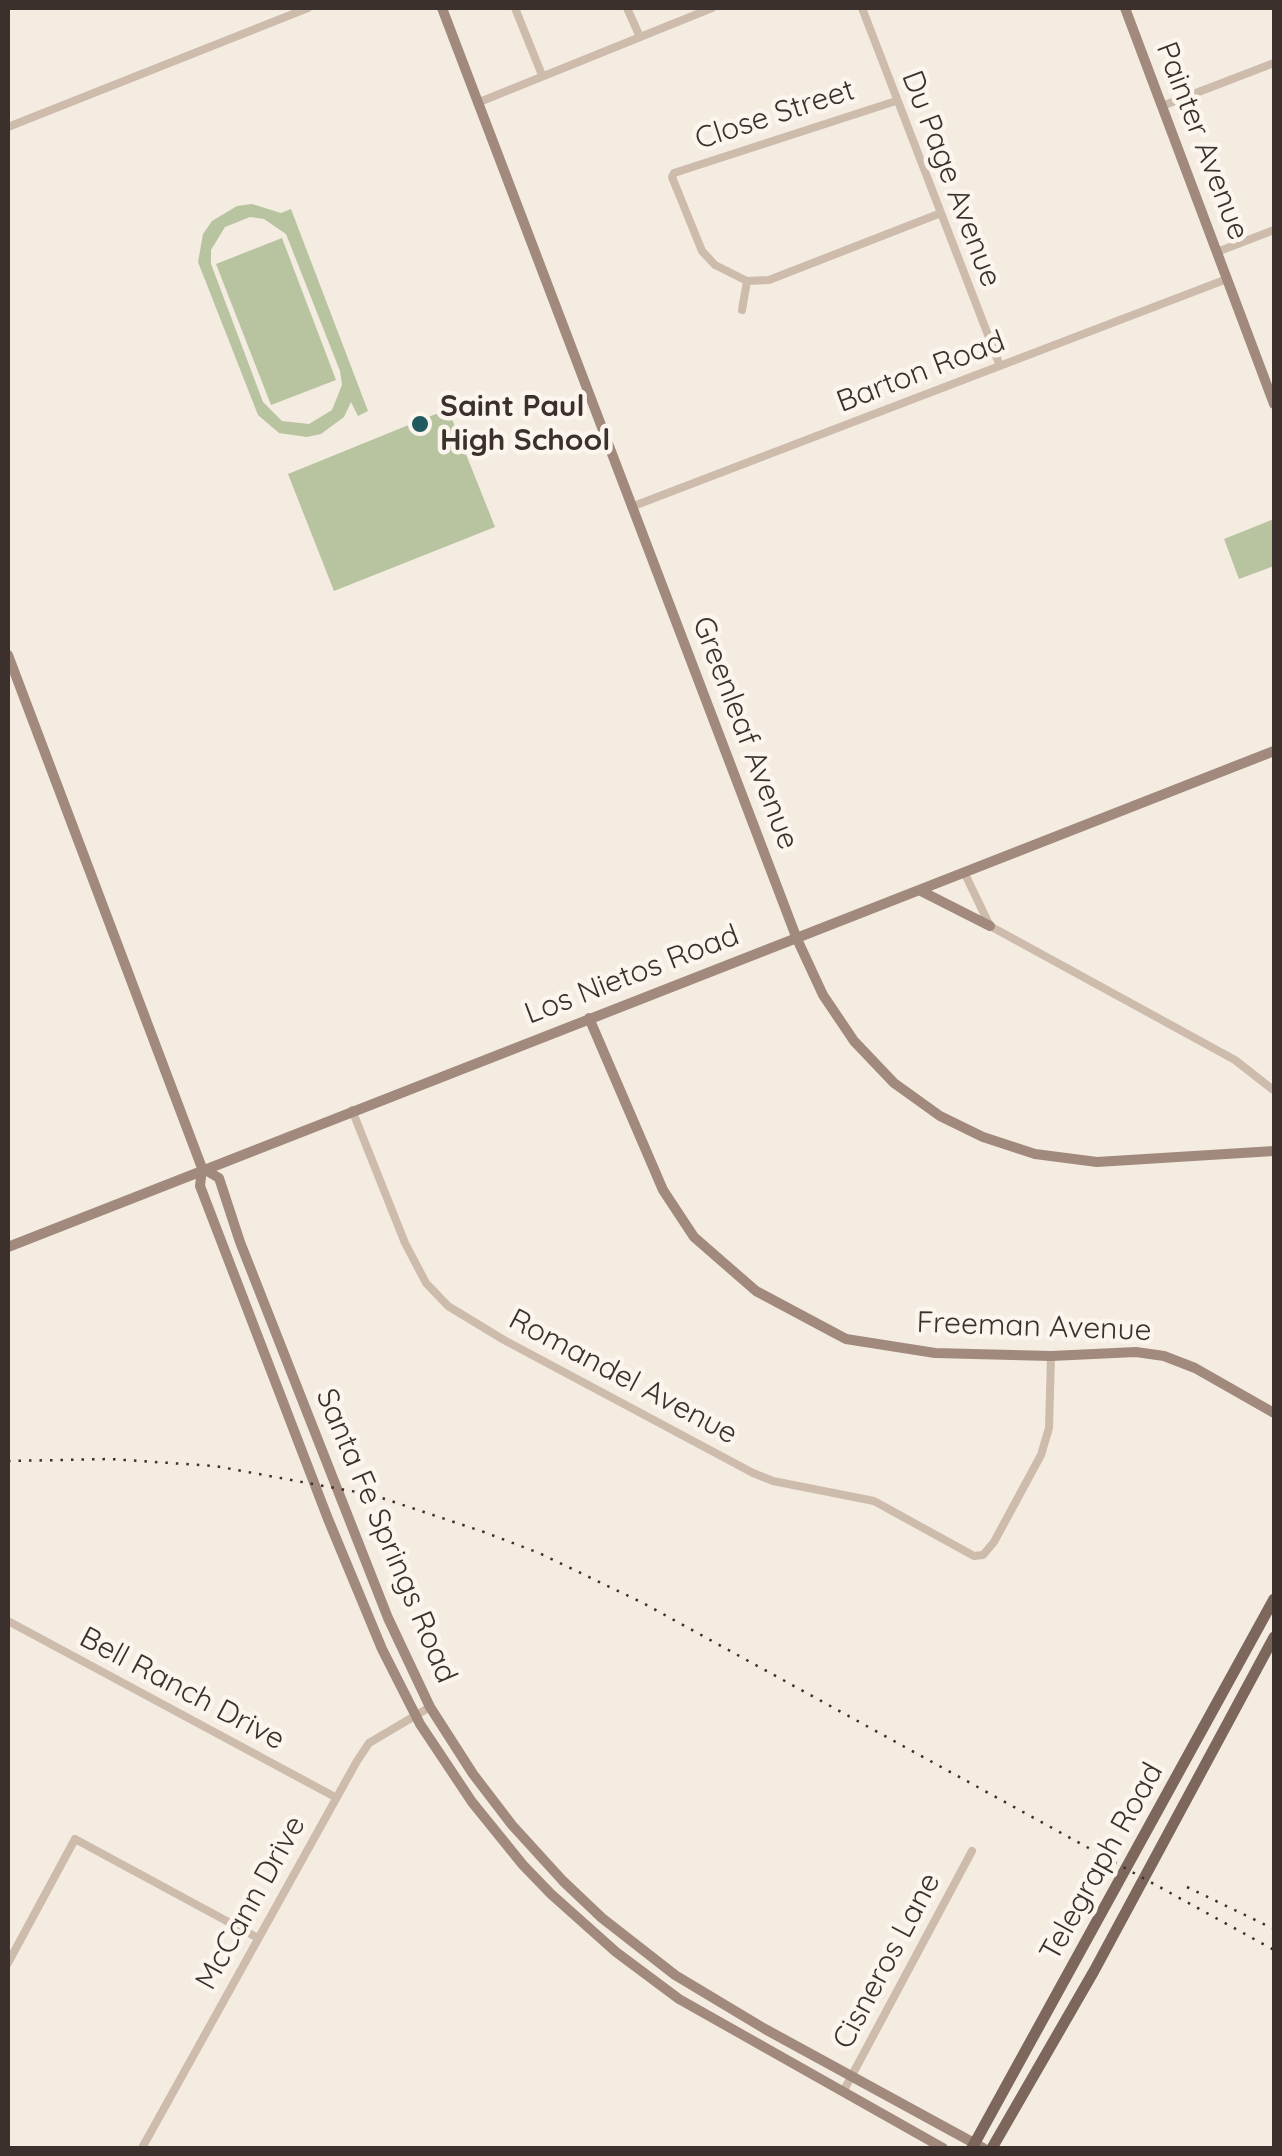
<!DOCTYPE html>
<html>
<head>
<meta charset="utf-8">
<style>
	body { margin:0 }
	#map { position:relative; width:1282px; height:2156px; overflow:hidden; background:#f4ebe1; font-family:Quicksand,sans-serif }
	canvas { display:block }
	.frame { position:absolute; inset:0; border:10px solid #3b302b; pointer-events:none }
</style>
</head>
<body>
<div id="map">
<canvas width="1282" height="2156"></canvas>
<div class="frame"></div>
</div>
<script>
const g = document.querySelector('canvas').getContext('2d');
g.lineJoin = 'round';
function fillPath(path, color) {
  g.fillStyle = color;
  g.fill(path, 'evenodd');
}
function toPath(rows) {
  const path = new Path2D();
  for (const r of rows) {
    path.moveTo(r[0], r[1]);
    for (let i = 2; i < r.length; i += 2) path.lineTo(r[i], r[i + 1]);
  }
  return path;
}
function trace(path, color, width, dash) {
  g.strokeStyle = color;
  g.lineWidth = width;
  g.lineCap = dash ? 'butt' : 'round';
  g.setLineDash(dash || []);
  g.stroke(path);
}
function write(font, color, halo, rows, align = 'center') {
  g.font = font + ' Quicksand,sans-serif';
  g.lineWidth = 9;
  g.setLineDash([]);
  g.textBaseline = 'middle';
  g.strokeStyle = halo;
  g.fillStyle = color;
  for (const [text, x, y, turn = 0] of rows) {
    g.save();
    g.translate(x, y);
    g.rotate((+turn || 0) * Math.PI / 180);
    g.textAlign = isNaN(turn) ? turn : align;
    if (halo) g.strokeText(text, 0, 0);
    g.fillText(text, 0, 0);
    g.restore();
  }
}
fillPath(toPath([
	[252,204,281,213,291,209,368,411,358,416,351,402,344,417,321,434,307,437,279,433,258,415,198,262,203,234,212,221,237,206],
	[250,217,264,219,286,234,340,371,342,385,332,410,309,424,282,421,263,402,211,264,211,250,225,227],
	[282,238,336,380,271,405,216,264],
	[448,409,495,527,334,591,288,474],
	[1274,519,1274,566,1239,579,1224,539]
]), '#b8c4a0');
trace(toPath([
	[1101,8,1119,8]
]), '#7fb0b2', 2.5);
trace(toPath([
	[515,8,542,75],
	[627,8,640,37],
	[862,8,1000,366],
	[477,103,712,8],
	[1162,106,1274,63],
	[8,127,308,8],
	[1217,252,1274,230],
	[747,281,715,265,702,251,672,177,674,173,896,101],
	[742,310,747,281,769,280,941,213],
	[631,507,1227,279],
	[964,872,990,926,1235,1060,1272,1089],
	[352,1110,405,1243,426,1283,448,1306,504,1340,753,1473,773,1481,874,1501,974,1556,983,1555,994,1542,1041,1455,1049,1428,1051,1356],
	[8,1621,335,1797],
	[8,1963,75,1839,258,1938],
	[843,2092,972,1851],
	[142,2148,357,1761,369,1743,430,1707]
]), '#cdbbac', 8);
trace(toPath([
	[442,8,797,939,823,995,854,1041,894,1083,940,1116,983,1137,1035,1154,1097,1162,1274,1151],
	[1125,8,1274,404],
	[8,655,202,1168,200,1186,328,1519,382,1649,420,1724,472,1802,523,1865,551,1894,616,1952,679,1999,943,2148],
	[919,890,990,926],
	[589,1018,663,1190,694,1237,756,1291,846,1339,935,1353,1051,1356,1136,1352,1164,1356,1195,1368,1274,1413],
	[202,1168,219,1178,240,1242,388,1618,430,1707,473,1774,512,1825,563,1881,602,1918,675,1975,765,2029,983,2148],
	[8,1247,1274,751]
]), '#a18a7d', 10);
trace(toPath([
	[972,2148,1274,1599],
	[992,2148,1094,1971,1274,1637]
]), '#7d675c', 11);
trace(toPath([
	[8,1461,110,1459,215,1466,373,1495,484,1532,539,1553,643,1603,1274,1950],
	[1187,1887,1274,1929]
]), '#3b302b', 2.5, [2.5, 8]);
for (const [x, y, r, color] of [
	[420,424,10,"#1f5a5e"]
]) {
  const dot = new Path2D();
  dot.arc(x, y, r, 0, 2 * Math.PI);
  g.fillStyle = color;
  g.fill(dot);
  trace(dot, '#fbf5ee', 4);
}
write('30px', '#3b302b', '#fbf5ee', [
	["Close Street",775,115,-18],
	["Painter Avenue",1202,141,69],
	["Du Page Avenue",951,179,69],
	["Barton Road",921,372,-21],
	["Greenleaf Avenue",745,733,69],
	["Los Nietos Road",632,975,-21],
	["Freeman Avenue",1034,1327,2],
	["Romandel Avenue",623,1377,28],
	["Santa Fe Springs Road",386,1536,67],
	["Bell Ranch Drive",182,1689,28],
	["Telegraph Road",1102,1862,-61],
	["McCann Drive",251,1903,-61],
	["Cisneros Lane",887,1961,-62]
]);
write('bold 30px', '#3b302b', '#fbf5ee', [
	["Saint Paul",440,407],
	["High School",440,441]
], 'left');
</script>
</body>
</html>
